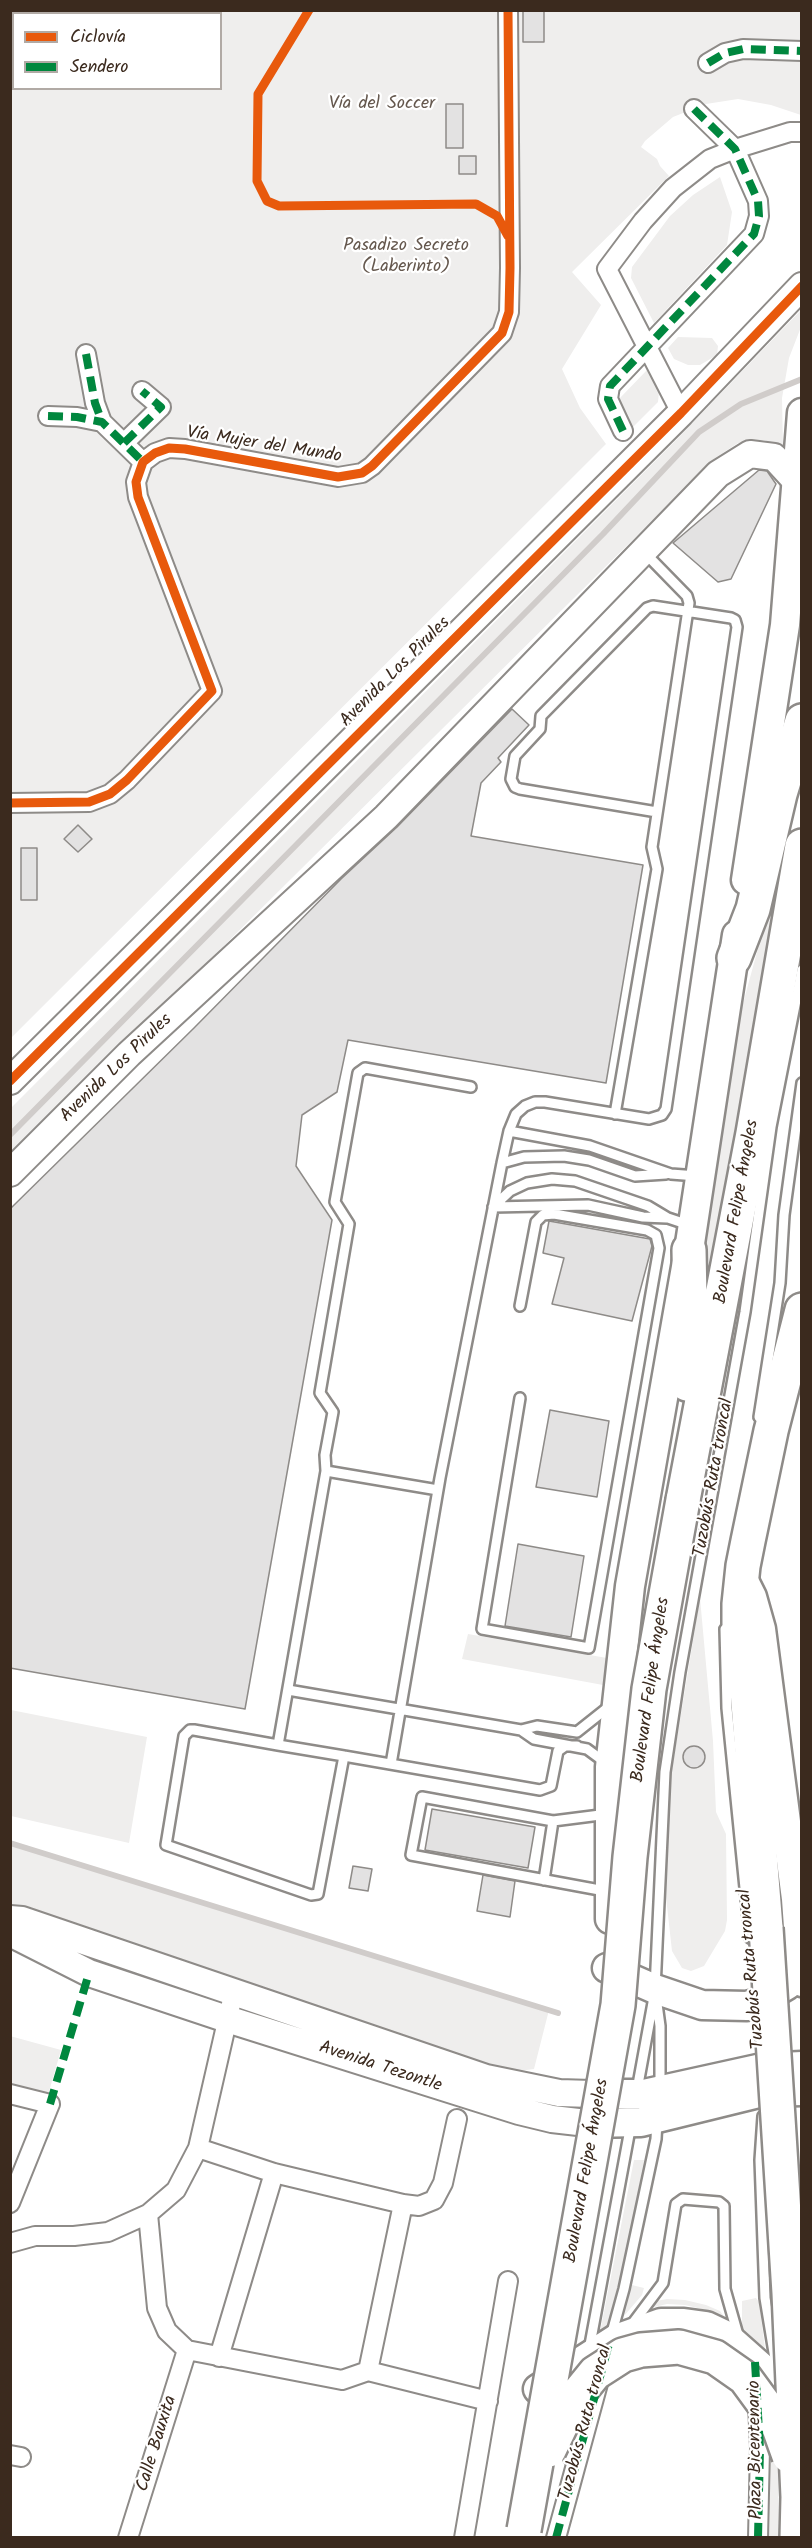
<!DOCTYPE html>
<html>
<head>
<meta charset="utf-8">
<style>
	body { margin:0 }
	#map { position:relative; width:812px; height:2548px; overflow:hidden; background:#fff; font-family:Kalam,sans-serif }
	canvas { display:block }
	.frame { position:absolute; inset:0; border:12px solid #3b2a1e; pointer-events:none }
	.legend { position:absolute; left:12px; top:12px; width:210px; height:78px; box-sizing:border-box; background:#fff; border:2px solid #b1aaa5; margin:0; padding:8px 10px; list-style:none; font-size:18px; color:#3b2a1e }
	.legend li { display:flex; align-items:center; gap:12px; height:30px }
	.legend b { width:30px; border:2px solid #b1aaa5 }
</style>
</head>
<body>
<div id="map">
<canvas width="812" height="2548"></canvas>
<div class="frame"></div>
<ul class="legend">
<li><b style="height:8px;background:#e8590c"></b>Ciclovía</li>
<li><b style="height:8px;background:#00873e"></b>Sendero</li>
</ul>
</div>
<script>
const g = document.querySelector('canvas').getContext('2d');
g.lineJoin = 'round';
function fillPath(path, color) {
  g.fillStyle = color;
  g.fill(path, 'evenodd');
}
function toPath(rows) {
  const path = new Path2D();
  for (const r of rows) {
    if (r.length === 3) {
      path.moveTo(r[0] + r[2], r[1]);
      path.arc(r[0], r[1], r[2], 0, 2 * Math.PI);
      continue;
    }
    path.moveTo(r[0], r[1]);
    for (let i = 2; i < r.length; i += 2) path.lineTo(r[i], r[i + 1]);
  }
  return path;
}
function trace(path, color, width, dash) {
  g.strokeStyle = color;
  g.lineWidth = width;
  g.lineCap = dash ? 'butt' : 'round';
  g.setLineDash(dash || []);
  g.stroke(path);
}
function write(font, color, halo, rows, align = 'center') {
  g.font = font + ' Kalam,sans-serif';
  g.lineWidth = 4.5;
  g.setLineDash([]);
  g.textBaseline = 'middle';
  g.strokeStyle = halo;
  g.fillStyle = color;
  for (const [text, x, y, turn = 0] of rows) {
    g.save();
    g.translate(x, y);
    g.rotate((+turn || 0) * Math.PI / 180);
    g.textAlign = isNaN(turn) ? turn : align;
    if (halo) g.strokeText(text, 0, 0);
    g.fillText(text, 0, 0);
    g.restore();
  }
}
fillPath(toPath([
	[11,11,801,11,801,115,771,105,738,99,706,104,673,117,645,141,641,147,657,159,660,166,669,176,572,272,601,305,562,369,580,408,606,444,11,1038],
	[14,14,220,14,220,88,14,88],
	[720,177,732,212,727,245,654,323,631,278,632,267,670,216,693,195],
	[801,310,801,327,789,358,782,398,783,447,764,440,738,443,715,458,11,1157,11,1108,676,440],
	[678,337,712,338,718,346,717,355,700,365,688,365,674,359,668,348],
	[647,370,659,392,658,402,630,430,619,403,619,399],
	[771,901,776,901,729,1169,707,1271,703,1272,716,1167,739,1018],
	[700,1598,713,1741,716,1812,726,1834,727,1920,725,1931,704,1966,691,1971,682,1968,672,1951,666,1897,666,1838,671,1775],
	[468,1634,607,1658,603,1685,462,1659],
	[11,1710,147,1737,129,1843,11,1816],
	[11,1842,549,2010,534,2069,488,2075,11,1910],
	[10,2036,61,2050,48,2095,11,2085],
	[634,2160,644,2160,619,2292,608,2327,600,2332],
	[632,2285,644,2288,642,2295,624,2316],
	[756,2298,759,2302,766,2356,742,2334,742,2301],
	[667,2299,685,2300,706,2305,720,2311,729,2323,706,2310,685,2305,667,2304,650,2308,656,2301],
	[774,2452,779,2456,778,2534,778,2537,767,2538,768,2454]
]), '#efeeed');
trace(toPath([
	[10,1135,603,534,699,432,741,404,802,379],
	[10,1843,558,2013]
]), '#d0ccca', 6);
const building = toPath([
	[523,10,544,10,544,42,523,42,523,10],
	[446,104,463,104,463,148,446,148,446,104],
	[459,156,476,156,476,174,459,174,459,156],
	[759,470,767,471,776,484,731,579,718,582,673,543,759,470],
	[512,709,529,725,498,758,501,762,481,783,471,836,643,865,606,1083,348,1040,337,1092,302,1115,296,1166,332,1220,245,1709,10,1668,10,1209,194,1028,341,879,397,827,512,709],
	[78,825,92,839,78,852,64,839,78,825],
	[21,848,37,848,37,900,21,900,21,848],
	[549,1221,650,1239,652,1246,632,1321,552,1304,564,1258,543,1253,549,1221],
	[550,1410,609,1421,597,1497,536,1487,550,1410],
	[518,1544,584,1556,571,1637,505,1626,518,1544],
	[694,1757,11],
	[432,1809,535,1827,528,1868,425,1850,432,1809],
	[353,1866,372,1869,368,1891,349,1888,353,1866],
	[483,1875,515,1881,510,1917,477,1911,483,1875]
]);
fillPath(building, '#e3e2e2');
trace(building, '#8e8b88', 1.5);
const lane = toPath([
	[615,1114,657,869,652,847,689,603,687,596,645,553],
	[509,1131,590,1146,671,1174,697,1176],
	[502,1163,524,1157,564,1156,589,1160,635,1176,666,1174],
	[493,1207,510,1191,527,1183,552,1179,575,1181,648,1206,668,1218,689,1225],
	[493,1207,588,1205,643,1217,667,1218],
	[520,1306,536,1222,543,1215,554,1214,647,1230,656,1235,659,1248,589,1648,482,1629,520,1398],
	[759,1417,780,1283,784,1215,802,1083],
	[326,1471,438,1490],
	[725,1629,727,1708,750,1938],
	[288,1690,521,1730,537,1726,577,1732,611,1705],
	[521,1730,534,1739,587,1749,606,1763],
	[278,1745,326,1471,325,1455,333,1412,320,1393,349,1224,335,1202,358,1073,365,1068,471,1087],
	[344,1756,318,1894,311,1895,166,1845,184,1736,190,1730,194,1730,278,1745,344,1756,540,1790,551,1786,558,1751,565,1746,577,1746],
	[391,1764,440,1478,502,1163,509,1131,516,1114,525,1106,535,1102,545,1102,649,1119,662,1115,666,1109,737,627,735,620,731,618,653,606,647,608,541,716,540,729,515,756,511,779,515,787,520,789,657,812],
	[544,1880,553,1821],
	[605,1891,411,1855,422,1797,553,1821,608,1814],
	[660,2087,660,2026,655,1989,665,1772,680,1672,745,1312,771,1127,802,970],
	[637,2090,654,1997],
	[763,2116,760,2160,765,2298,777,2371],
	[633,2323,663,2283,676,2204,683,2199,719,2202,724,2206,725,2289,738,2335],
	[611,2336,624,2289,656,2139,657,2121],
	[589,2350,631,2124],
	[569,2459,575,2428]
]);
const street = toPath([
	[708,63,725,53,743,49,802,51],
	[86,354,95,403,102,422],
	[681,413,607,269,643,221,673,188,710,159,735,149,790,132,802,132],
	[48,416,77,417,102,422,143,462],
	[623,431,608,399,610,386,754,234,759,216,758,201,735,149,694,109],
	[124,443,161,407,142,391],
	[10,803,89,802,110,794,127,780,212,691,138,497,136,482,143,462,155,453,169,448,185,449,338,477,362,473,372,466,502,333,509,312,510,268,508,10],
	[10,2094,50,2104,10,2203],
	[198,2148,274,2173,403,2204,419,2206,434,2200,443,2183,457,2119],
	[148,2214,157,2308,167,2331,187,2350,342,2380,368,2371,488,2401],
	[10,2243,35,2236,74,2236,108,2232,148,2214,176,2190,198,2148,234,1991],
	[219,2357,274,2173],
	[368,2371,403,2204],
	[758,2404,760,2448,758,2538],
	[10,2455,21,2457],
	[128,2538,187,2350],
	[464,2538,508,2281],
	[556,2538,599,2380]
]);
const secondary = toPath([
	[10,1081,681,413,802,286],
	[10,1173,129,1054,386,817,718,474,750,454,774,457,796,481],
	[10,1919,22,1920,486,2078,559,2093,592,2094],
	[10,1933,89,1973,227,2019,519,2111,552,2119,587,2123]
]);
const primary = toPath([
	[746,880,785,625,802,413],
	[741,1575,752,1597,761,1629,796,1899,802,1982],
	[610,1919,610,1767,630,1586,689,1250,737,935],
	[607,1968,655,1989,702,2005,747,2006,757,2003,787,1985],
	[592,2094,644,2094,762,2068,802,2066],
	[587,2123,641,2122,763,2092,802,2091],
	[538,2389,616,2339,661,2323,684,2323,706,2326,725,2335,760,2366,799,2417]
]);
const highway = toPath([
	[734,958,753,909,780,794,802,721],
	[687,1384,691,1347,689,1250],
	[683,1500,753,1133,802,846],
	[766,1928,744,1653,739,1624,739,1604,743,1566,748,1541,771,1431,802,1310]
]);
trace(lane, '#8e8b88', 14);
trace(street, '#8e8b88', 22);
trace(secondary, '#8e8b88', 30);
trace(primary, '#8e8b88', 33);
trace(highway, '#8e8b88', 38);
trace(lane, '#fff', 9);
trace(street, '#fff', 18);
trace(secondary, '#fff', 26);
trace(primary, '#fff', 28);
trace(highway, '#fff', 33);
const highwayBridge = toPath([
	[766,1928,789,2293,798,2497,797,2538],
	[549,2450,573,2400,595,2373,623,2355,641,2350,679,2347,715,2357,745,2378,767,2408,779,2428,789,2456],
	[524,2530,618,2005,630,1857,649,1689,683,1500]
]);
trace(highwayBridge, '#8e8b88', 38, []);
trace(highwayBridge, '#fff', 33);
trace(toPath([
	[708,63,725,53,743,49,802,51],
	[86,354,95,403,102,422],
	[48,416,77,417,102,422,143,462],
	[623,431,608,399,610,386,754,234,759,216,758,201,735,149,694,109],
	[124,443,161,407,142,391],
	[50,2104,89,1973],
	[755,2362,760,2448,758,2538],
	[556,2538,609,2344]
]), '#00873e', 8, [15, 8]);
trace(toPath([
	[309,10,258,94,257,181,267,201,279,206,476,204,497,216,508,236],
	[10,803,89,802,110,794,127,780,212,691,138,497,136,482,143,462,155,453,169,448,185,449,338,477,362,473,372,466,502,333,509,312,510,268,508,10],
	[10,1081,681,413,802,286]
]), '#e8590c', 9);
write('18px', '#65584e', '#fff', [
	["Vía del Soccer",382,105],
	["Pasadizo Secreto",406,247],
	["(Laberinto)",406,268]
]);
write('18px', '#3b2a1e', '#fff', [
	["Vía Mujer del Mundo",264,446,9],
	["Avenida Los Pirules",396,673,-45],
	["Avenida Los Pirules",117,1069,-44],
	["Boulevard Felipe Ángeles",738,1212,-80],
	["Tuzobús Ruta troncal",715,1478,-80],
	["Boulevard Felipe Ángeles",652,1690,-82],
	["Tuzobús Ruta troncal",753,1969,-95],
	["Avenida Tezontle",380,2068,18],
	["Boulevard Felipe Ángeles",588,2171,-80],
	["Tuzobús Ruta troncal",587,2423,-75],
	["Calle Bauxita",158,2444,-73],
	["Plaza Bicentenario",757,2450,-91]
]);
</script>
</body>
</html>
